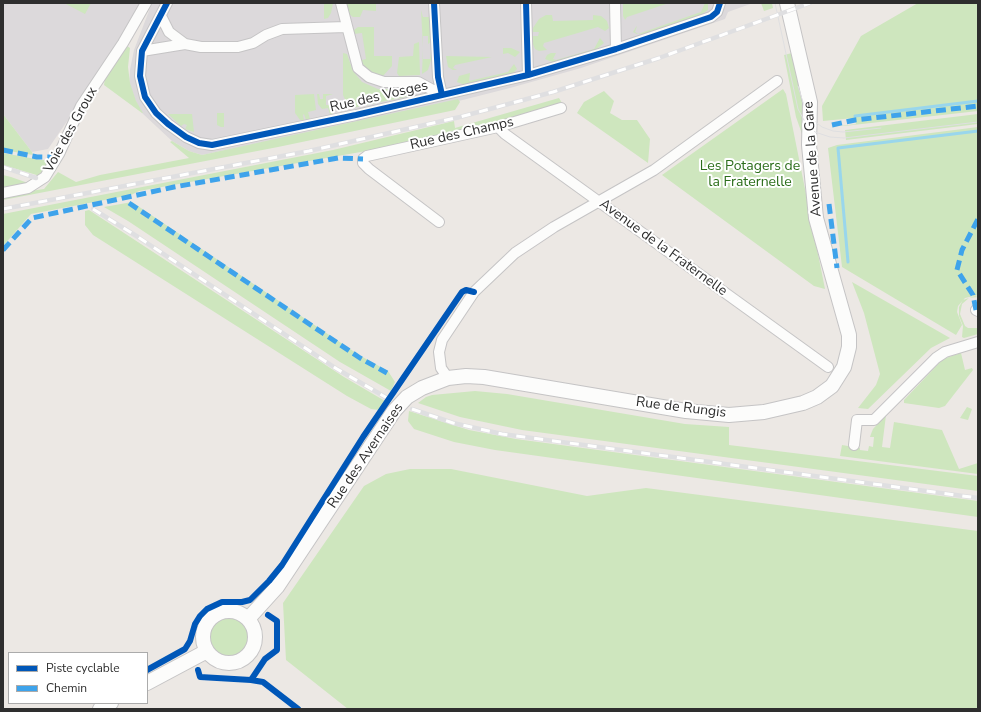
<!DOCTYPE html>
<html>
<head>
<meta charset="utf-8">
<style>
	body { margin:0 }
	#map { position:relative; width:981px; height:712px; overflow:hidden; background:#ece8e4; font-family:"Nunito Sans",sans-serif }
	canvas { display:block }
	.frame { position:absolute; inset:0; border:4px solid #2e2e2e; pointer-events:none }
	.legend { position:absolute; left:8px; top:652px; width:140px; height:52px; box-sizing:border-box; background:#fff; border:1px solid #ababab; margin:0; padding:5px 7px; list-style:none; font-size:12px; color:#2e2e2e }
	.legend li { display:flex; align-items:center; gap:8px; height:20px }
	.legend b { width:20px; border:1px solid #ababab }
</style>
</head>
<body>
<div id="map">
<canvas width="981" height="712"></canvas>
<div class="frame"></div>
<ul class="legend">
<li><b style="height:5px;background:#0057b8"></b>Piste cyclable</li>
<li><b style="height:5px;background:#3ea3eb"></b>Chemin</li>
</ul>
</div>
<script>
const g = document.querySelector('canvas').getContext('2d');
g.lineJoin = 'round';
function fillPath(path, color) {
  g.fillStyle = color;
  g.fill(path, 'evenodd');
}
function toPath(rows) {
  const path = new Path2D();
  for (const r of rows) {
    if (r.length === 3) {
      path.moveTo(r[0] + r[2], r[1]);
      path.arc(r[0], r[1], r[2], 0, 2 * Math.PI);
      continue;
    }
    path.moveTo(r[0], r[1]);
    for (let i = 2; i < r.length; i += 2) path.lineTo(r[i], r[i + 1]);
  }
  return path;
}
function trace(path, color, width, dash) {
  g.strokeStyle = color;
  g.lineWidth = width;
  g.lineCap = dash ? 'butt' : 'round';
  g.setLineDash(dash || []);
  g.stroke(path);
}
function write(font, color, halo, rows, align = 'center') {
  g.font = font + ' "Nunito Sans",sans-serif';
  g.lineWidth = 4;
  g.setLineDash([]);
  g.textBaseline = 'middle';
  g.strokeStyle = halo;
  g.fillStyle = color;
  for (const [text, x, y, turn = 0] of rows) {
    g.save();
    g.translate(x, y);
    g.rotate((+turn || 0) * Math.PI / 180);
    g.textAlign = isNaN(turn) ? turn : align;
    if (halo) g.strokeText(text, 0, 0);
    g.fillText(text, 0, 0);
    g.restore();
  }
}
fillPath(toPath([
	[3,3,142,3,107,63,48,149,32,152,3,114],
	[152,3,753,3,728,12,725,19,581,68,510,88,439,106,202,155,189,151,172,141,142,113,129,89,130,70,134,50]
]), '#dcd9db');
fillPath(toPath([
	[64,3,91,3,85,14],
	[324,3,333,3,331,13,328,18,324,19],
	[347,3,376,3,376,11,363,10,360,17,353,17,349,14],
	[623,3,669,3,627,17,625,20,623,16],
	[705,3,708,4,708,10,699,16,646,34,637,34,633,32,636,27,637,26,635,32,638,34,701,12],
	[761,3,772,3,773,8,764,11],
	[918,3,978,3,978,111,844,126,840,126,856,124,854,118,823,121,822,106,861,36],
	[421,10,423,17,430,17,433,40,428,44,428,36,423,36,423,47],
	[546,15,552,15,553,21,593,20,593,15,601,16,607,21,609,28,605,31,598,27,544,43,543,46,547,50,539,51,535,49,532,42,533,36,538,36,539,32,533,32,533,28,539,19],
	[358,27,374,27,374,56,392,56,392,66,382,77,368,70,362,63,362,60,366,59,362,33,354,34,354,30],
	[600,38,604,43,594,51,555,63,545,59,547,55,551,53,556,53,553,59,556,60,594,49],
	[419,42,420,75,399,76,397,73,399,57,413,56,414,44],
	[124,44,130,48,128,67,130,83,136,101,143,113,142,113,104,85,106,70],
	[503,48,511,48,520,52,515,57,508,53,503,54],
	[423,49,423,59,430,59,431,52,433,60,431,60,428,70,422,74],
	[343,53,347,54,353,71,362,82,378,89,415,89,415,95,352,108,347,104,343,95],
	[792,53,804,101,802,134,796,117,784,55],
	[446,56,492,57,455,65,453,68,457,70,453,70,448,67],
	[514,64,517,69,512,74,465,85,457,82,459,76,470,73,469,81,508,72],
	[783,89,786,94,825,289,814,286,662,175],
	[604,91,614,101,610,113,622,120,637,120,650,139,648,163,577,113,584,102],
	[314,94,316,110,308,112,310,119,306,120,304,114,303,115,304,120,300,120,295,113,295,95],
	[317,94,319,94,320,99,323,99,323,94,333,94,326,96,326,105,334,105,334,113,330,114,328,108,322,109,318,104],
	[559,98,562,103,466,130,406,144,139,191,131,195,31,214,3,246,3,214,333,150,454,121,455,128],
	[458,99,460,102,455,110,278,147,3,200,3,195,44,189,58,172,76,182,100,175,189,158,170,142,172,141,189,151,202,155],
	[217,113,224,113,224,127,221,127,217,125],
	[3,114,32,152,33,155,3,150],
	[168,114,192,114,194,132,185,129,187,125,184,124,181,126],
	[978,114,978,124,846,140,845,130],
	[978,127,978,295,965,298,958,306,957,312,962,325,956,335,842,267,828,148,837,145],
	[3,153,41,160,54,160,40,176,3,165],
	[3,175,11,177,28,183,3,188],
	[132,202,359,355,388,371,395,382,391,391,340,362,128,221,104,207],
	[89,210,344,377,385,401,380,410,371,409,347,396,93,235,85,225,85,211],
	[852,282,950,338,931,348,868,409,858,408,876,385,880,374,864,313],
	[975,296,978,297,969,298,962,304,960,314,965,326,968,328,978,328,978,334,964,338,962,337,963,326,959,316,959,307,963,300],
	[961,353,965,370,972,368,973,370,945,406,939,408,904,403,904,400,943,359],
	[475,391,507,394,685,424,729,427,729,445,978,476,978,491,522,430,460,417,418,403,426,397,432,395],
	[967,407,972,409,968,420,960,418],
	[409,411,469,430,516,439,978,501,978,517,495,450,454,442,414,429,408,421],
	[886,415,882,447,890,448,894,422,942,430,959,469,978,463,978,474,840,456,842,445,860,448,860,450,868,451,869,446,873,447,874,437,870,437,871,434,873,429],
	[410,469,451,469,587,496,646,488,978,531,978,709,348,709,286,660,283,603,364,486,386,474],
	[229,637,19]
]), '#cee6be');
trace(toPath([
	[855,116,978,101],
	[848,262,838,148,978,131]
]), '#99d6ec', 3);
const street = toPath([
	[167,3,142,51,140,76,145,97,156,113,168,124,186,137,199,143,212,145,356,115,528,75,616,49,711,17,717,12,720,3],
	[341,3,358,68,369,77,384,82,418,82,442,95],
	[434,3,438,77,442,95],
	[526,3,528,75],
	[615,3,616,49],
	[161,16,169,32,185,44,201,47,238,47,253,43,266,35,282,29,346,27],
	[142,51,185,44],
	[498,127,505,134,828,367],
	[3,193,28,188,45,177,59,154,81,106,123,43,146,3],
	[439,222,369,169,363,163,363,159,367,156,498,127,561,108],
	[976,310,978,311],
	[448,378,441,368,439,352,442,340,474,292,515,253,554,227,654,170,777,81],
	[854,445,857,420,874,420,936,358,945,352,978,342]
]);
const secondary = toPath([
	[229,637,26],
	[248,619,277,587,394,411,407,397,422,388,448,378,466,376,484,377,686,411,729,415,764,412,803,403,817,397,832,386,844,367,849,347,849,335,816,218,809,145,810,102,787,3],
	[147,683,207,651],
	[100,709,111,703]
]);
trace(street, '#c5c4c5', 12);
trace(secondary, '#c5c4c5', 16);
trace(street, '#fcfcfb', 10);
trace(secondary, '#fcfcfb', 14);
trace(toPath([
	[775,3,798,109,805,122,815,132,830,137,844,138,978,122],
	[798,86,805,109,813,120,822,127,833,131,843,132,881,128]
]), '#dfdfe1', 1);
const rail = toPath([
	[3,167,36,178],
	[3,209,309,151,460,117,553,92,659,58,810,3],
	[93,209,138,237,337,369,387,398],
	[412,409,453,423,502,434,978,498]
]);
trace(rail, '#dfdfe1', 4.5);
trace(rail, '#fff', 3, [9]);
trace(toPath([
	[832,125,855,120,978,106],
	[3,150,37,157,57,157],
	[129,203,360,358,387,373],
	[829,204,837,268],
	[3,250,32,218,174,187,338,158,363,159],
	[976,310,973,295,957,270,962,250,978,219]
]), '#3ea3eb', 5, [10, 5]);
trace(toPath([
	[167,3,142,51,140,76,145,97,156,113,168,124,186,137,199,143,212,145,356,115,528,75,616,49,711,17,717,12,720,3],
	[434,3,438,77,442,95],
	[526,3,528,75],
	[147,670,185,649,190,641,195,624,200,616,207,609,222,602,242,602,250,600,269,581,282,565,363,437,462,292,466,290,474,292],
	[198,670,200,677,251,680,265,659,277,650,277,621,268,615],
	[251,680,263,682,298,709]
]), '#0057b8', 6);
write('14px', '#2e2e2e', '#fff', [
	["Rue des Vosges",379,97,-13],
	["Voie des Groux",71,130,-61],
	["Rue des Champs",462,134,-13],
	["Avenue de la Gare",813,159,-94],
	["Avenue de la Fraternelle",663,248,36],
	["Rue de Rungis",681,408,7],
	["Rue des Avernaises",366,456,-56]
]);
write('14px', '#2c6e1b', '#fff', [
	["Les Potagers de",750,167],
	["la Fraternelle",750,183]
]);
</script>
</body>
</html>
